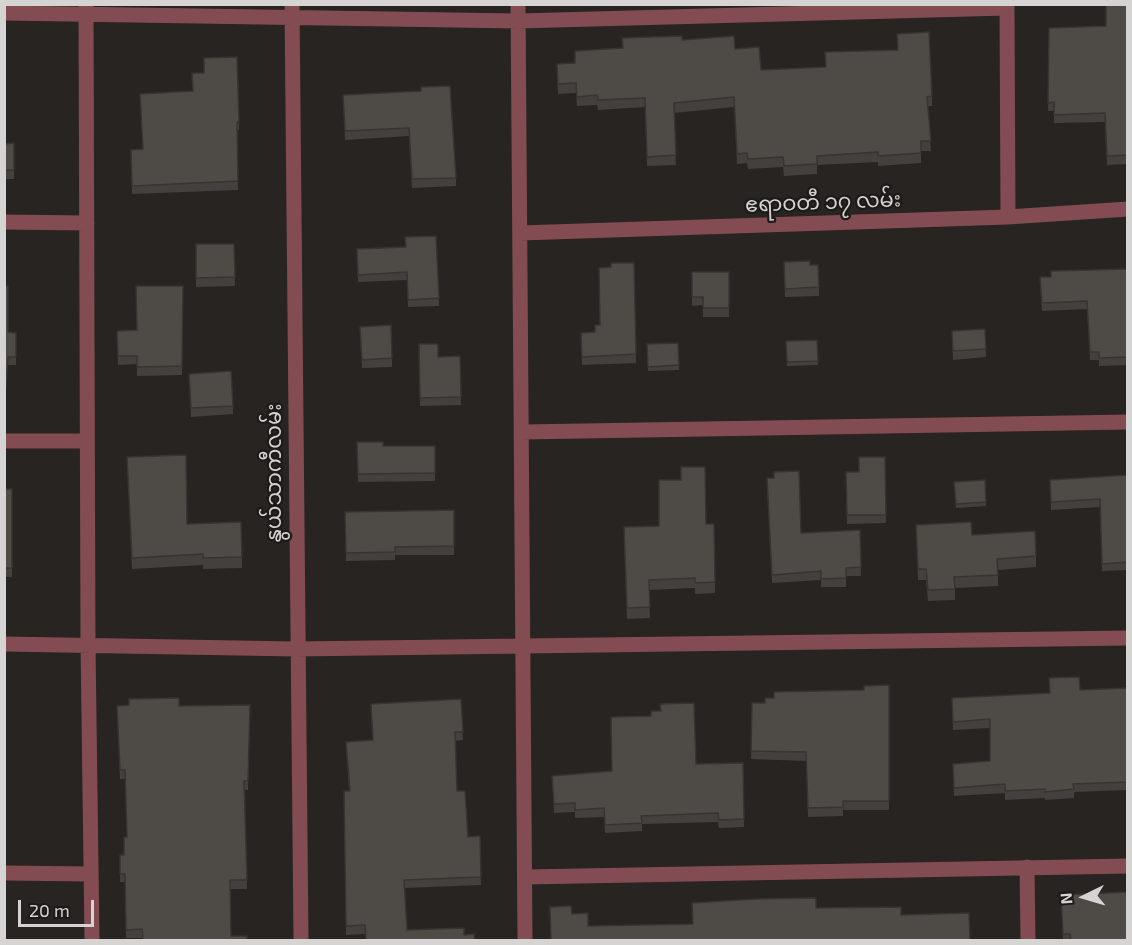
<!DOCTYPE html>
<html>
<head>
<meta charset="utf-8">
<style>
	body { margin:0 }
	#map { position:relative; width:1132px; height:945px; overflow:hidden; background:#272421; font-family:"Exo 2",sans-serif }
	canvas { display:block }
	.frame { position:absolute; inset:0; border:6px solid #d6d4d2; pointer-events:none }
	.north { position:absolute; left:1054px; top:867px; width:60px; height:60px; -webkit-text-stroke:4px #1d1b18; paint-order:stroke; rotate:265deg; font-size:16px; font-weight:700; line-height:24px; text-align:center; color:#d6d4d2 }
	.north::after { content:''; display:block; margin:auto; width:21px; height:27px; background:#d6d4d2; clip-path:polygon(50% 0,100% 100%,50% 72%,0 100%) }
	.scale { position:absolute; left:18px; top:900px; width:76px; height:27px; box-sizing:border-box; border:3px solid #d6d4d2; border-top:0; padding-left:8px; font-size:18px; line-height:21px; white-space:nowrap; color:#d6d4d2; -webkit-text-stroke:4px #1d1b18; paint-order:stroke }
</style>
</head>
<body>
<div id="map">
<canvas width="1132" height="945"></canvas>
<div class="frame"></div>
<div class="north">N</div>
<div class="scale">20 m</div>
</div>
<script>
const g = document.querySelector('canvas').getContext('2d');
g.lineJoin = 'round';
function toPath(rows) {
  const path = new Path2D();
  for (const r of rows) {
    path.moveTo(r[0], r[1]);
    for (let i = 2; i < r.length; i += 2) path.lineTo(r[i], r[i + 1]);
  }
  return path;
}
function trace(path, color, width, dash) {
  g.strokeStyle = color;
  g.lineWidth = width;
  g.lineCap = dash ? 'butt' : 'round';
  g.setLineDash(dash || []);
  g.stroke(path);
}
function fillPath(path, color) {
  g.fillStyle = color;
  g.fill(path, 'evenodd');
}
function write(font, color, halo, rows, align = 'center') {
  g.font = font + ' "Exo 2","Noto Sans Myanmar",sans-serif';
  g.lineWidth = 4.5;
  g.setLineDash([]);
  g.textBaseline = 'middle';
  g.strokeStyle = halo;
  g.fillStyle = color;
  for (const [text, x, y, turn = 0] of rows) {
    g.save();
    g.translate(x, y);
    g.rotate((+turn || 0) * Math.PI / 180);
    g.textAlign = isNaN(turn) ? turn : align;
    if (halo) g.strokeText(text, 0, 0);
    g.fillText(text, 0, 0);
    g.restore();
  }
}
trace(toPath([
	[86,4,88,644,92,940],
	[292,4,301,940],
	[518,4,525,940],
	[1007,4,1008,217],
	[4,13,518,21,1007,8],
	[4,222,87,223],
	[520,233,1008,217,1128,209],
	[522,432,1128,422],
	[4,441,87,441],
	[4,644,296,649,1128,638],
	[1027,867,1028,940],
	[4,873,91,874],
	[525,877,1128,866]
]), '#824c52', 15);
fillPath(toPath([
	[1128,4,1128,164,1107,165,1105,122,1054,123,1054,111,1048,111,1049,28,1106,26],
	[897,34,932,96,932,106,928,106,931,151,921,151,921,163,878,166,878,162,817,165,817,174,784,176,783,167,748,169,747,163,737,164,734,107,674,113,676,165,647,166,645,107,598,110,597,105,577,106,576,93,558,94,557,64,575,63,575,51,622,48,682,40,735,49,761,70,826,67,825,52,897,50],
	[421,91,456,178,456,186,412,188,409,136,345,140,343,95],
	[140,94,239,122,239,130,237,130,238,190,132,194,131,150,143,149],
	[14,143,14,179,4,179,4,144],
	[436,236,439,306,408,307,407,280,358,282,357,256,405,247],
	[196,244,234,244,235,286,196,287],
	[784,262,810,265,819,287,819,296,785,297],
	[634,263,636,363,582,365,581,342,595,332,600,325,611,267],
	[1128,269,1128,365,1099,366,1099,360,1090,360,1087,309,1042,311,1040,285],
	[692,272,729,272,729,317,703,317,703,305,692,306],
	[4,286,8,332,16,333,16,365,8,365,6,392,4,392],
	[183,286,182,375,137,376,137,364,118,365,117,331,137,330],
	[985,329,986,357,953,360,952,331],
	[360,335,392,358,392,367,362,368],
	[817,340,818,365,787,366,786,341],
	[678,343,679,370,648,371,647,344],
	[419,344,438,357,460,356,461,405,420,406],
	[189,374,233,406,233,414,191,417],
	[357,442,383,446,435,446,435,481,358,482],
	[127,457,187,524,242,557,242,568,203,569,203,565,132,569],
	[885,457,886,523,847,524,846,472,859,472],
	[1128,475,1128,570,1102,571,1100,507,1051,510,1050,480],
	[985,480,986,506,956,508,954,482],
	[767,486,801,533,860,530,861,576,846,576,846,587,821,587,821,580,772,583],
	[4,489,12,489,12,577,4,577],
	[454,510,454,555,395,555,395,560,346,561,345,512],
	[706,524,715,582,715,593,695,594,695,588,649,590,650,618,627,619,624,537],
	[916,525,972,535,1036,556,1036,567,998,570,998,586,955,588,955,600,928,601,926,580,918,580],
	[889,685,889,810,843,810,843,816,808,817,806,761,751,759,752,703,765,703,774,698,864,690],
	[1128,688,1128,790,1074,792,1074,798,1045,800,1045,798,1005,800,1005,793,954,796,953,772,990,761,990,728,953,730,952,698,1049,693,1080,690],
	[461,699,463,740,455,741,457,791,468,837,480,836,481,885,405,888,407,930,464,935,475,940,365,934,346,935,344,791,349,791,346,742,372,740],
	[250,705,248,790,245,790,247,889,230,889,142,938,126,938,125,882,120,882,120,864,124,855,127,837,125,779,120,779,117,714,179,706],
	[743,763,744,827,719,828,718,822,642,824,642,831,605,833,604,817,575,818,575,812,554,813,552,776,696,764],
	[1061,895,1128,940,1063,940]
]), '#43403d');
const building = toPath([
	[1106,4,1128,4,1128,155,1107,156,1105,113,1054,115,1054,102,1048,103,1049,28,1106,26,1106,4],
	[929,32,932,96,927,97,931,141,921,141,921,153,878,156,878,152,817,156,817,164,784,166,783,157,748,159,747,153,737,154,734,97,674,103,676,155,647,157,645,98,598,100,597,95,577,97,576,83,558,84,557,64,575,63,575,51,623,48,622,38,682,36,682,40,734,36,735,49,759,47,761,70,826,67,825,52,898,50,897,34,929,32],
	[237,57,239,122,237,122,238,181,132,186,131,150,143,149,140,94,193,91,192,73,204,73,204,58,237,57],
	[450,86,456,178,412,179,409,128,345,131,343,95,421,91,421,87,450,86],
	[14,143,14,170,4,170,4,144,14,143],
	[436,236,439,298,408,300,407,272,358,275,357,249,406,247,405,237,436,236],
	[196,244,234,244,235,277,196,278,196,244],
	[810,261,810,265,818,265,819,287,785,289,784,262,810,261],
	[611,263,634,263,636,354,582,357,581,333,595,332,595,325,600,325,599,268,611,267,611,263],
	[1128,269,1128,357,1099,358,1099,352,1090,352,1087,301,1042,303,1040,277,1051,277,1051,271,1128,269],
	[692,272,729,272,729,308,703,308,703,297,692,297,692,272],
	[4,286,8,286,8,332,16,333,16,357,8,357,6,384,4,384,4,286],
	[136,286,183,286,182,366,137,367,137,356,118,356,117,331,137,330,136,286],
	[391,325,392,358,362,360,360,327,391,325],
	[985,329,986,349,953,351,952,331,985,329],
	[817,340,818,361,787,362,786,341,817,340],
	[678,343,679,365,648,367,647,344,678,343],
	[419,344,438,344,438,357,460,356,461,397,420,398,419,344],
	[231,371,233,406,191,408,189,374,231,371],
	[357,442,383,442,383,446,435,446,435,473,358,474,357,442],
	[186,455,187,524,241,522,242,557,203,558,203,554,132,558,127,457,186,455],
	[859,457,885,457,886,515,847,515,846,472,859,472,859,457],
	[681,467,705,467,706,524,714,524,715,582,695,583,695,578,649,580,650,607,627,608,624,527,659,526,659,480,681,480,681,467],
	[799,471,801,533,860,530,861,567,846,568,846,578,821,579,821,571,772,575,767,478,774,478,774,472,799,471],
	[1128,475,1128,562,1102,564,1100,499,1051,502,1050,480,1128,475],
	[985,480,986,502,956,504,954,482,985,480],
	[4,489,12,489,12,568,4,568,4,489],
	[454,510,454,546,395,547,395,552,346,553,345,512,454,510],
	[971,522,972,535,1035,531,1036,556,997,559,998,575,954,577,955,589,928,590,926,569,918,569,916,525,971,522],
	[1079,677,1080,690,1128,688,1128,782,1073,784,1074,789,1045,792,1045,789,1005,791,1005,784,954,788,953,764,990,761,990,719,953,722,952,698,1050,693,1049,678,1079,677],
	[889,685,889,801,843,801,843,807,808,808,806,752,751,751,752,703,765,703,765,698,774,698,774,692,864,690,864,686,889,685],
	[179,698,179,706,250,705,248,781,244,781,247,880,230,880,231,936,247,936,247,940,143,940,142,929,126,930,125,874,120,874,120,855,124,855,124,837,127,837,125,770,120,770,117,706,129,705,129,699,179,698],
	[461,699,463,732,455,732,457,791,465,791,468,837,480,836,481,877,404,880,407,930,464,928,464,935,474,934,475,940,366,940,365,925,346,926,344,791,350,791,346,742,373,740,371,704,461,699],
	[694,703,696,764,743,763,744,819,719,820,718,813,641,816,642,823,605,825,604,808,575,810,575,803,554,804,552,776,612,771,611,717,651,716,651,711,661,711,660,704,694,703],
	[1128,892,1128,940,1071,940,1070,934,1063,934,1061,895,1128,892],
	[816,898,816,908,901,907,901,915,969,913,970,940,551,940,550,907,571,906,572,914,588,913,588,926,693,924,692,903,755,899,816,898]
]);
fillPath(building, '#4e4b47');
trace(building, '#373432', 1.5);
write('21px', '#d6d4d2', '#1d1b18', [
	["ဧရာဝတီ ၁၇ လမ်း",823,202,-2],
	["နွယ်သာကီလမ်း",274,473,-90]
]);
</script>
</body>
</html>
